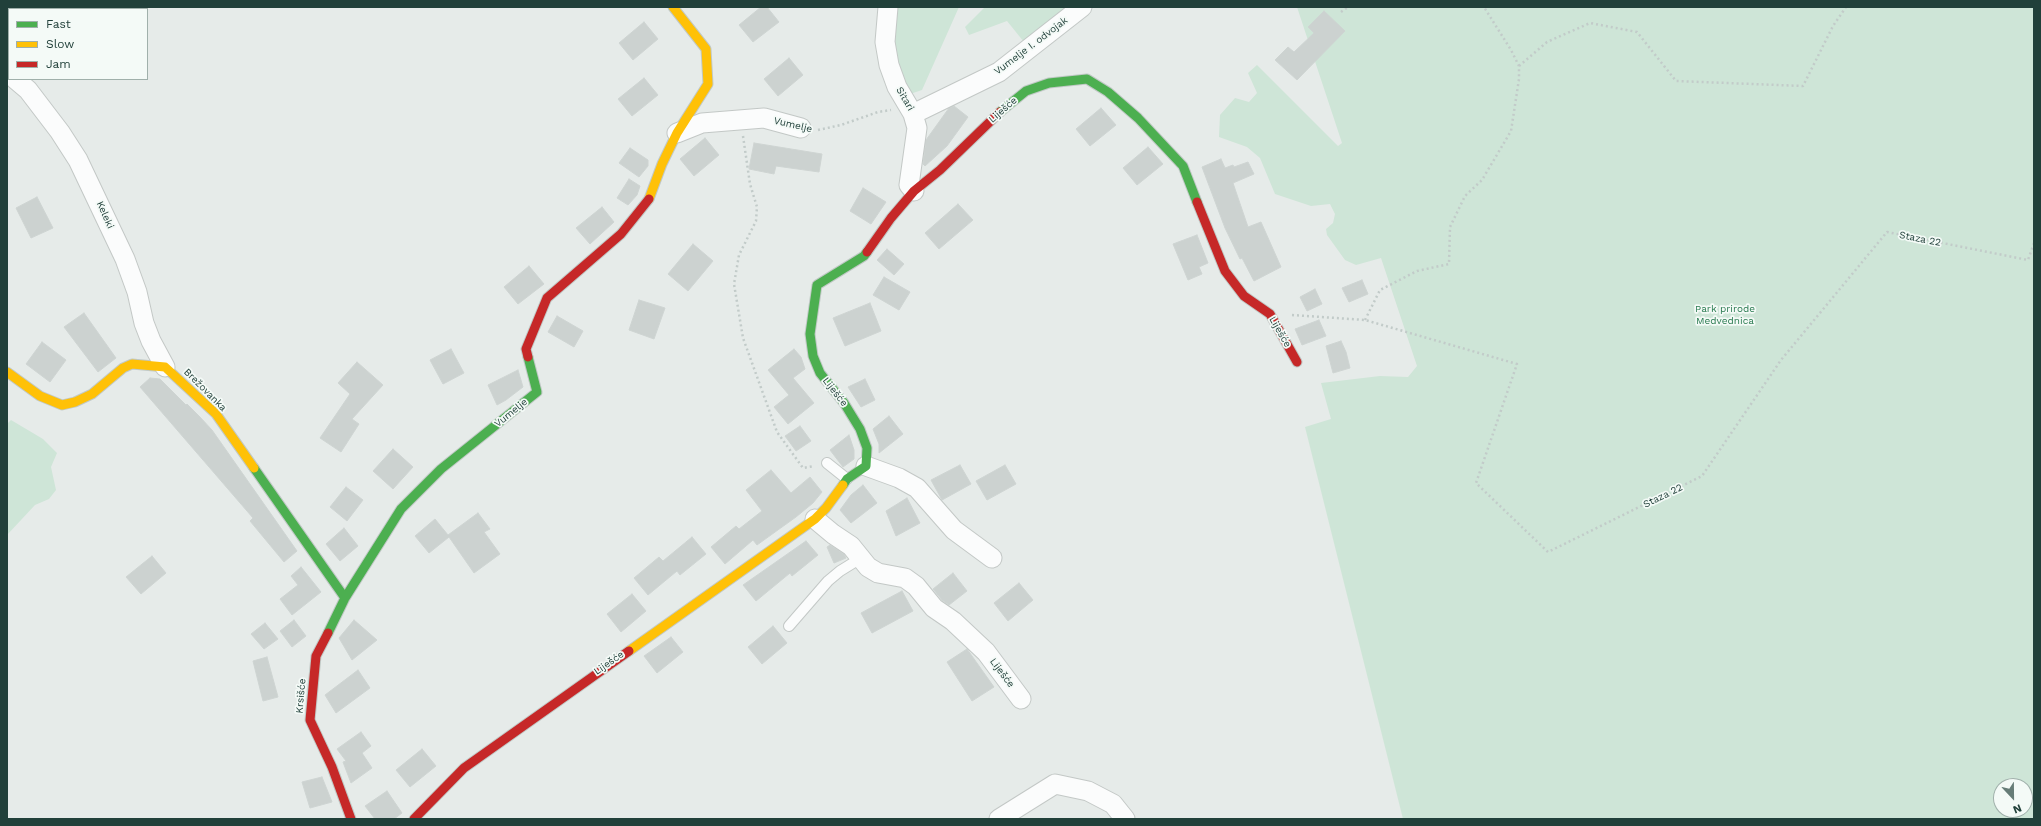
<!DOCTYPE html>
<html>
<head>
<meta charset="utf-8">
<style>
	body { margin:0 }
	#map { position:relative; width:2041px; height:826px; overflow:hidden; background:#e6ebe9; font-family:"Work Sans",sans-serif }
	canvas { display:block }
	.frame { position:absolute; inset:0; border:8px solid #21403a; pointer-events:none }
	.legend { position:absolute; left:8px; top:8px; width:140px; height:72px; box-sizing:border-box; background:#f4faf7; border:1px solid #a0b0ab; margin:0; padding:5px 7px; list-style:none; font-size:12px; color:#21403a }
	.legend li { display:flex; align-items:center; gap:8px; height:20px }
	.legend b { width:20px; border:1px solid #a0b0ab }
	.north { position:absolute; left:1993px; top:778px; width:40px; height:40px; box-sizing:border-box; background:#f4faf7; border:1px solid #a0b0ab; border-radius:50%; rotate:158deg; font-size:11px; font-weight:700; line-height:16px; text-align:center; color:#21403a }
	.north::after { content:''; display:block; margin:auto; width:14px; height:18px; background:#667c77; clip-path:polygon(50% 0,100% 100%,50% 72%,0 100%) }
</style>
</head>
<body>
<div id="map">
<canvas width="2041" height="826"></canvas>
<div class="frame"></div>
<ul class="legend">
<li><b style="height:5px;background:#4caf50"></b>Fast</li>
<li><b style="height:5px;background:#ffc107"></b>Slow</li>
<li><b style="height:5px;background:#c62828"></b>Jam</li>
</ul>
<div class="north">N</div>
</div>
<script>
const g = document.querySelector('canvas').getContext('2d');
g.lineJoin = 'round';
function fillPath(path, color) {
  g.fillStyle = color;
  g.fill(path, 'evenodd');
}
function toPath(rows) {
  const path = new Path2D();
  for (const r of rows) {
    path.moveTo(r[0], r[1]);
    for (let i = 2; i < r.length; i += 2) path.lineTo(r[i], r[i + 1]);
  }
  return path;
}
function trace(path, color, width, dash) {
  g.strokeStyle = color;
  g.lineWidth = width;
  g.lineCap = dash ? 'butt' : 'round';
  g.setLineDash(dash || []);
  g.stroke(path);
}
function write(font, color, halo, rows, align = 'center') {
  g.font = font + ' "Work Sans",sans-serif';
  g.lineWidth = 3.5;
  g.setLineDash([]);
  g.textBaseline = 'middle';
  g.strokeStyle = halo;
  g.fillStyle = color;
  for (const [text, x, y, turn = 0] of rows) {
    g.save();
    g.translate(x, y);
    g.rotate((+turn || 0) * Math.PI / 180);
    g.textAlign = isNaN(turn) ? turn : align;
    if (halo) g.strokeText(text, 0, 0);
    g.fillText(text, 0, 0);
    g.restore();
  }
}
fillPath(toPath([
	[895,7,959,7,922,90,910,94,902,87,891,45],
	[985,7,1075,7,1024,42,1007,21,969,35,965,27],
	[1297,7,2034,7,2034,819,1403,819,1305,427,1331,419,1321,383,1380,376,1408,377,1417,366,1381,258,1356,265,1345,260,1327,235,1326,229,1333,223,1335,214,1330,204,1311,206,1275,194,1260,158,1247,147,1219,137,1220,115,1235,98,1249,102,1257,93,1248,73,1257,65,1338,146,1342,143],
	[2001,786,2025,786,2025,810,2001,810],
	[11,420,43,439,57,453,51,467,56,490,49,499,35,505,7,535,7,424]
]), '#cee5d7');
const building = toPath([
	[761,7,767,7,779,22,753,42,739,25,761,7],
	[1324,11,1345,31,1297,80,1275,60,1288,47,1294,52,1314,33,1308,27,1324,11],
	[644,22,658,39,633,60,619,43,644,22],
	[789,58,803,75,778,96,764,79,789,58],
	[644,78,658,95,632,116,618,99,644,78],
	[954,106,968,117,947,146,925,166,923,164,926,140,949,108,954,106],
	[1101,108,1116,125,1090,146,1076,129,1101,108],
	[705,138,719,155,694,176,680,159,705,138],
	[754,143,822,154,819,172,776,166,774,174,749,169,754,143],
	[1148,147,1163,164,1137,185,1123,168,1148,147],
	[630,148,648,160,648,166,639,177,619,163,630,148],
	[1221,159,1225,168,1233,165,1234,167,1248,162,1254,174,1233,183,1248,227,1261,222,1281,267,1254,281,1242,258,1240,259,1225,228,1202,167,1221,159],
	[629,179,640,186,637,195,628,205,617,198,629,179],
	[863,188,886,202,871,224,850,211,863,188],
	[37,197,53,228,31,238,16,208,37,197],
	[958,204,973,220,939,249,925,233,958,204],
	[602,207,614,222,590,244,576,228,602,207],
	[1197,235,1208,263,1199,267,1202,274,1188,280,1173,244,1197,235],
	[693,244,713,261,688,291,668,274,693,244],
	[887,249,904,264,894,275,877,260,887,249],
	[529,266,544,284,518,304,504,287,529,266],
	[884,277,910,292,899,310,873,295,884,277],
	[1362,280,1368,294,1349,302,1342,288,1362,280],
	[1315,289,1322,304,1307,311,1300,297,1315,289],
	[639,300,665,308,654,339,629,330,639,300],
	[870,303,881,331,845,346,833,318,870,303],
	[84,313,116,358,98,372,64,327,84,313],
	[557,316,583,331,574,347,548,332,557,316],
	[1319,320,1326,336,1302,345,1295,329,1319,320],
	[1341,341,1346,352,1350,368,1333,373,1326,346,1341,341],
	[42,342,66,360,50,382,26,364,42,342],
	[451,349,464,373,443,384,430,360,451,349],
	[794,349,801,357,805,369,793,378,814,403,788,424,774,407,789,395,768,370,794,349],
	[357,362,383,385,352,419,359,424,341,452,320,438,350,394,338,383,357,362],
	[518,370,523,387,506,400,497,405,488,385,518,370],
	[150,378,160,379,186,405,187,404,200,417,212,430,297,551,284,562,250,521,253,518,140,387,150,378],
	[865,379,875,400,861,407,848,387,865,379],
	[889,416,903,434,879,453,879,444,873,429,889,416],
	[800,426,811,441,796,451,785,436,800,426],
	[849,435,854,450,854,459,843,467,830,450,849,435],
	[393,449,413,467,393,489,373,471,393,449],
	[960,465,971,484,942,500,931,480,960,465],
	[1005,465,1016,484,987,500,976,481,1005,465],
	[771,470,791,493,810,477,822,492,813,503,796,517,757,545,753,540,725,564,711,547,736,526,739,529,762,511,746,490,771,470],
	[863,485,877,503,851,523,840,510,851,495,863,485],
	[346,487,363,500,347,521,330,507,346,487],
	[907,498,920,523,896,536,886,511,907,498],
	[478,513,490,529,484,532,500,554,474,573,449,537,429,553,415,536,435,519,448,535,478,513],
	[344,528,358,546,340,561,326,544,344,528],
	[692,537,706,554,680,575,677,571,648,595,634,578,659,557,663,561,692,537],
	[806,541,818,555,792,576,790,573,756,601,743,585,806,541],
	[830,545,844,554,846,558,834,563,827,547,830,545],
	[152,556,166,573,141,594,126,577,152,556],
	[301,567,321,592,292,615,280,599,298,585,291,576,301,567],
	[953,573,967,591,949,605,942,600,933,589,953,573],
	[1019,583,1033,600,1008,621,994,603,1019,583],
	[902,591,913,611,872,633,861,613,902,591],
	[632,594,646,611,621,632,607,614,632,594],
	[294,620,306,636,292,647,280,631,294,620],
	[354,620,377,640,352,660,339,638,354,620],
	[265,623,278,639,264,649,251,634,265,623],
	[773,626,787,643,762,664,748,647,773,626],
	[671,637,683,652,657,673,644,656,671,637],
	[967,649,994,687,972,701,947,662,967,649],
	[267,657,278,697,263,701,253,661,267,657],
	[358,670,370,688,336,713,325,695,358,670],
	[361,732,371,746,362,753,372,768,351,783,343,762,346,761,337,749,361,732],
	[422,749,436,766,410,787,396,770,422,749],
	[322,777,332,802,310,808,302,782,322,777],
	[387,791,402,813,394,819,375,819,365,806,387,791]
]);
fillPath(building, '#ccd2d0');
trace(building, '#ced4d2', 1);
const lane = toPath([
	[827,463,847,479],
	[789,626,828,581,840,571,861,558]
]);
const street = toPath([
	[888,7,885,42,889,65,897,87,913,114,917,128,909,185,914,191],
	[15,79,28,90,60,132,78,160,125,259,137,292,144,323,151,341,165,367],
	[913,114,999,72,1082,7],
	[677,133,702,123,764,118,801,128],
	[866,466,899,478,917,488,954,530,992,558],
	[815,519,833,534,851,546,868,567,878,573,905,578,916,586,934,608,953,621,986,652,1021,699],
	[999,819,1055,784,1088,791,1113,804,1125,819]
]);
const fast = toPath([
	[1000,112,1026,91,1049,83,1087,79,1108,92,1138,118,1183,166,1197,202],
	[254,468,345,598],
	[843,485,847,479,866,466,867,448,860,429,844,403,820,373,813,356,810,334,817,285,864,256,867,252],
	[328,633,345,598,401,509,441,469,537,392,528,357]
]);
const slow = toPath([
	[649,199,662,164,677,133,708,84,706,49,673,7],
	[7,372,40,396,62,405,75,402,92,394,123,368,132,364,165,367,216,414,254,468],
	[629,651,815,519,826,508,843,485]
]);
const jam = toPath([
	[1197,202,1225,271,1244,296,1270,314,1297,362],
	[867,252,891,218,914,191,940,170,1000,112],
	[528,357,526,349,547,298,621,234,649,199],
	[328,633,316,656,310,720,332,767,351,819],
	[414,819,464,768,629,651]
]);
trace(lane, '#c3c8c6', 12);
trace(street, '#c3c8c6', 21);
trace(fast, '#c1c9c6', 11);
trace(slow, '#c1c9c6', 11);
trace(jam, '#c1c9c6', 11);
trace(toPath([
	[1341,12,1348,7],
	[1519,66,1547,42,1590,23,1637,32,1676,81,1803,86,1833,26,1846,7],
	[818,130,841,125,878,112,891,110],
	[743,136,750,184,757,207,756,221,739,255,734,284,743,338,777,432,803,468,814,466],
	[1292,315,1365,320,1517,364,1476,483,1548,552,1702,476,1781,360,1887,232,2028,260,2034,243],
	[1365,320,1380,290,1417,271,1449,264,1450,227,1465,196,1482,180,1511,131,1519,79,1519,66,1511,50,1484,7]
]), '#c2cbc9', 2.5, [2, 3]);
trace(lane, '#fbfcfc', 10);
trace(street, '#fbfcfc', 19);
trace(fast, '#4caf50', 9);
trace(slow, '#ffc107', 9);
trace(jam, '#c62828', 9);
write('10px', '#21403a', '#f4faf7', [
	["Vumelje I. odvojak",1031,46,-37],
	["Sitari",905,99,60],
	["Liješće",1003,110,-41],
	["Vumelje",793,125,13],
	["Keleki",105,215,66],
	["Staza 22",1920,239,11],
	["Liješće",1280,332,60],
	["Brežovanka",205,390,45],
	["Liješće",835,392,52],
	["Vumelje",511,413,-39],
	["Staza 22",1663,496,-26],
	["Liješće",609,663,-35],
	["Liješće",1002,673,53],
	["Krsišće",301,696,-85]
]);
write('10px', '#287a4f', '#f4faf7', [
	["Park prirode",1725,309],
	["Medvednica",1725,321]
]);
</script>
</body>
</html>
